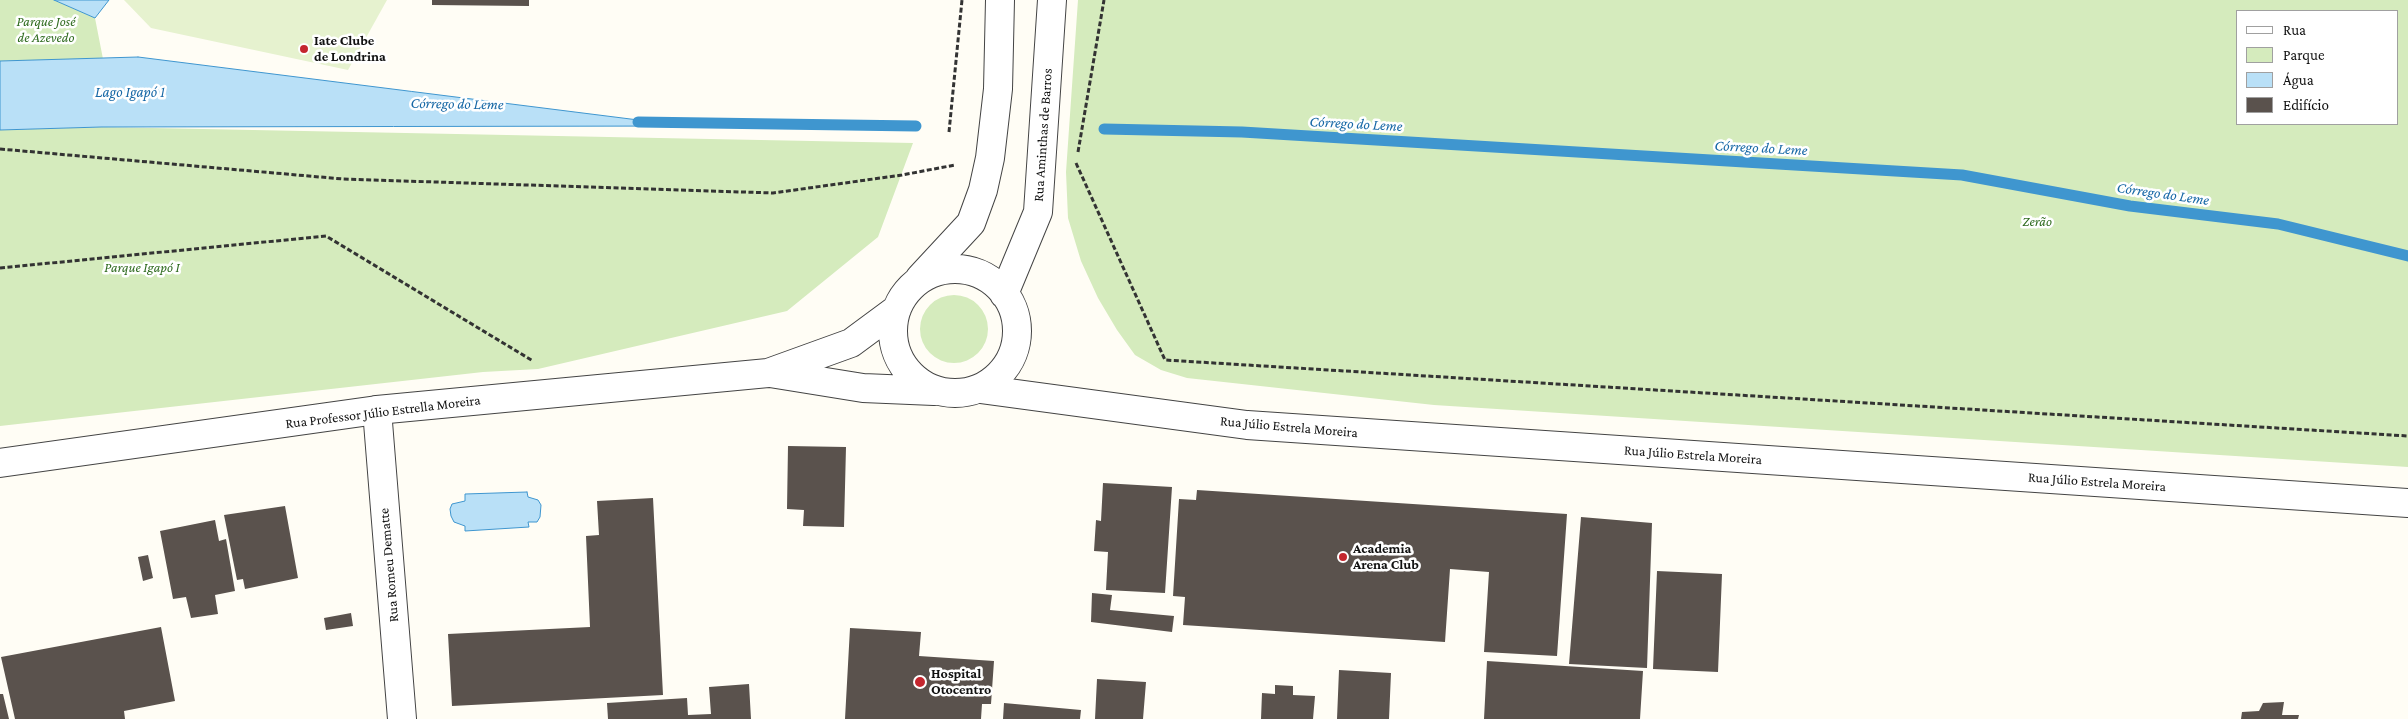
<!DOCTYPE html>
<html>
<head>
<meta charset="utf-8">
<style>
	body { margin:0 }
	#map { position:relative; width:2408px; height:719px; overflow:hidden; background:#fffdf5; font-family:"Crimson Pro",serif }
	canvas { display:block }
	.legend { position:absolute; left:2236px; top:10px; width:162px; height:115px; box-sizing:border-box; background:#fff; border:1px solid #a0a0a0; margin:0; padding:6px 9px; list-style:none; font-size:15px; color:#111 }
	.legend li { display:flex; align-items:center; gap:10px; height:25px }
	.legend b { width:25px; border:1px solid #a0a0a0 }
</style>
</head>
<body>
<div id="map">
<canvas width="2408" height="719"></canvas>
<ul class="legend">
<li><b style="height:6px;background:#fff"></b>Rua</li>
<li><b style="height:14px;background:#d5ebbd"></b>Parque</li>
<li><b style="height:14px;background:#b9e0f7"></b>Água</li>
<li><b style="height:14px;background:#5a524d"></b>Edifício</li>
</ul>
</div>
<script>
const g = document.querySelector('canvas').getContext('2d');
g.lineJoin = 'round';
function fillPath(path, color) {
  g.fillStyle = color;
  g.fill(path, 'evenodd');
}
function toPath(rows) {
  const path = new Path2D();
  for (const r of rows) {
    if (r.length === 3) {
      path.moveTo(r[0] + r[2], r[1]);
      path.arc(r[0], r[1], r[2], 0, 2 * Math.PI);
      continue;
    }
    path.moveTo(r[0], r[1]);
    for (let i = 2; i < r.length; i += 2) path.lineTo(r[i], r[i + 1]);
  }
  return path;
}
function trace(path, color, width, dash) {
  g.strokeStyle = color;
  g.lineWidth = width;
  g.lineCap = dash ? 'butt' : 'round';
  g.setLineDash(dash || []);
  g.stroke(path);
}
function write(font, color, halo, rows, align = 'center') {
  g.font = font + ' "Crimson Pro",serif';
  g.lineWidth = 5;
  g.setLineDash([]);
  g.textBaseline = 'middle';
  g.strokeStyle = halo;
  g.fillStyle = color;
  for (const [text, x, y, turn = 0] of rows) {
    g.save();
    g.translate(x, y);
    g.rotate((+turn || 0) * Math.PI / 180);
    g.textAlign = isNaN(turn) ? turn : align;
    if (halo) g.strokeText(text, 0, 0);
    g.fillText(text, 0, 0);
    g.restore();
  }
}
fillPath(toPath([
	[0,0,54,0,95,18,103,59,0,61],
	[1078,0,2408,0,2408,467,1434,405,1187,378,1161,370,1135,355,1117,330,1098,298,1081,261,1068,218,1066,172],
	[2237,11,2397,11,2397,124,2237,124],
	[101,127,913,143,878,237,787,311,538,369,483,372,0,426,0,130],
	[954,329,34]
]), '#d5ebbd');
fillPath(toPath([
	[124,0,387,0,348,70,151,28]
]), '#e6f2cf');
const water = toPath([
	[54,0,109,0,95,18,54,0],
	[138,57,686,126,101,127,0,130,0,61,138,57],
	[527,492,528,497,538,500,541,505,540,517,537,522,528,522,529,527,465,531,465,526,454,522,451,516,450,509,452,504,465,501,465,494,527,492]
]);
fillPath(water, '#b9e0f7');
trace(water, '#3f96cf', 1);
trace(toPath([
	[638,122,916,126],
	[1104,129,1242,132,1962,175,2130,206,2278,224,2408,256]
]), '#3f96cf', 11);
fillPath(toPath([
	[432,0,529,0,529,6,432,5],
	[788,446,846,447,844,527,803,526,804,510,787,509],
	[1103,483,1172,487,1165,593,1106,590,1108,552,1094,551,1096,520,1101,521],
	[1197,490,1567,514,1557,656,1484,652,1489,572,1450,569,1445,642,1183,625,1185,597,1173,596,1179,499,1196,500],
	[653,498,663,695,452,706,448,634,590,627,586,536,599,535,597,501],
	[285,506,298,578,245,589,243,579,237,580,224,515],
	[1581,517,1652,523,1647,668,1569,664],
	[215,520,219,541,226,539,235,591,215,595,218,614,191,618,186,597,173,599,160,531],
	[148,555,153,578,143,581,138,557],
	[1657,571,1722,574,1718,672,1653,669],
	[1092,593,1112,595,1110,610,1174,616,1172,632,1091,622],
	[351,613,353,626,326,630,324,618],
	[161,627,175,701,124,711,125,719,15,719,1,657],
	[850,628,921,632,919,656,994,661,991,704,982,704,981,719,845,719],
	[1487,661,1643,671,1640,719,1484,719],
	[1339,670,1391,673,1389,719,1337,719],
	[1097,679,1146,682,1143,719,1095,719],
	[749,684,751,719,608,719,607,703,687,698,688,715,711,714,709,687],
	[1275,685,1293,686,1293,695,1315,696,1313,719,1261,719,1262,693,1275,694],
	[0,694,3,694,9,719,0,719],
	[2284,702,2282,715,2299,715,2298,719,2241,719,2242,712,2259,711,2263,703],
	[1004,703,1081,710,1080,719,1003,719]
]), '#5a524d');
const minor = toPath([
	[980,389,1247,425,2408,503],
	[377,410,402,719]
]);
const tertiary = toPath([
	[955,331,62],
	[920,278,971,223,983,190,990,158,998,89,1000,0],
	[1004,294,1038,212,1052,0],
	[770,373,863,388,934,391],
	[0,463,377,410,768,373,851,343,897,309]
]);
trace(minor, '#444', 30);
trace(tertiary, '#444', 30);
trace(toPath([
	[949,132,962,0],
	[0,149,343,179,773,193,902,175,955,165],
	[1078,152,1104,0],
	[1076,163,1165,360,2408,436],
	[0,268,326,236,533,361]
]), '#333', 3, [5, 2.5]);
trace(minor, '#fff', 28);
trace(tertiary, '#fff', 28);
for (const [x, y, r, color] of [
	[304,49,5,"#c4262e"],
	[1343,557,5,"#c4262e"],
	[920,682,6,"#c4262e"]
]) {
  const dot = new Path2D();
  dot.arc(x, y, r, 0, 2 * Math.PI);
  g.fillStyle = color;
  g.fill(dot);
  trace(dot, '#fff', 2);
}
write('italic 14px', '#2f6b1f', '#fff', [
	["Parque José",46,22],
	["de Azevedo",46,38],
	["Zerão",2037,222],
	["Parque Igapó I",142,268]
]);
write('bold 14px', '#111', '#fff', [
	["Iate Clube",314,41],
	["de Londrina",314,57],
	["Academia",1353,549],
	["Arena Club",1353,565],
	["Hospital",931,674],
	["Otocentro",931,690]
], 'left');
write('14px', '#111', '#fff', [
	["Rua Aminthas de Barros",1043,135,-86],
	["Rua Professor Júlio Estrella Moreira",383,412,-7],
	["Rua Júlio Estrela Moreira",1289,427,5],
	["Rua Júlio Estrela Moreira",1693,455,4],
	["Rua Júlio Estrela Moreira",2097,482,4],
	["Rua Romeu Dematte",389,565,-95]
]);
write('italic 15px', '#1768a6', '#fff', [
	["Lago Igapó 1",130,92],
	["Córrego do Leme",457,104,1],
	["Córrego do Leme",1356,124,3],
	["Córrego do Leme",1761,148,3],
	["Córrego do Leme",2163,194,8]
]);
</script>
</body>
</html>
